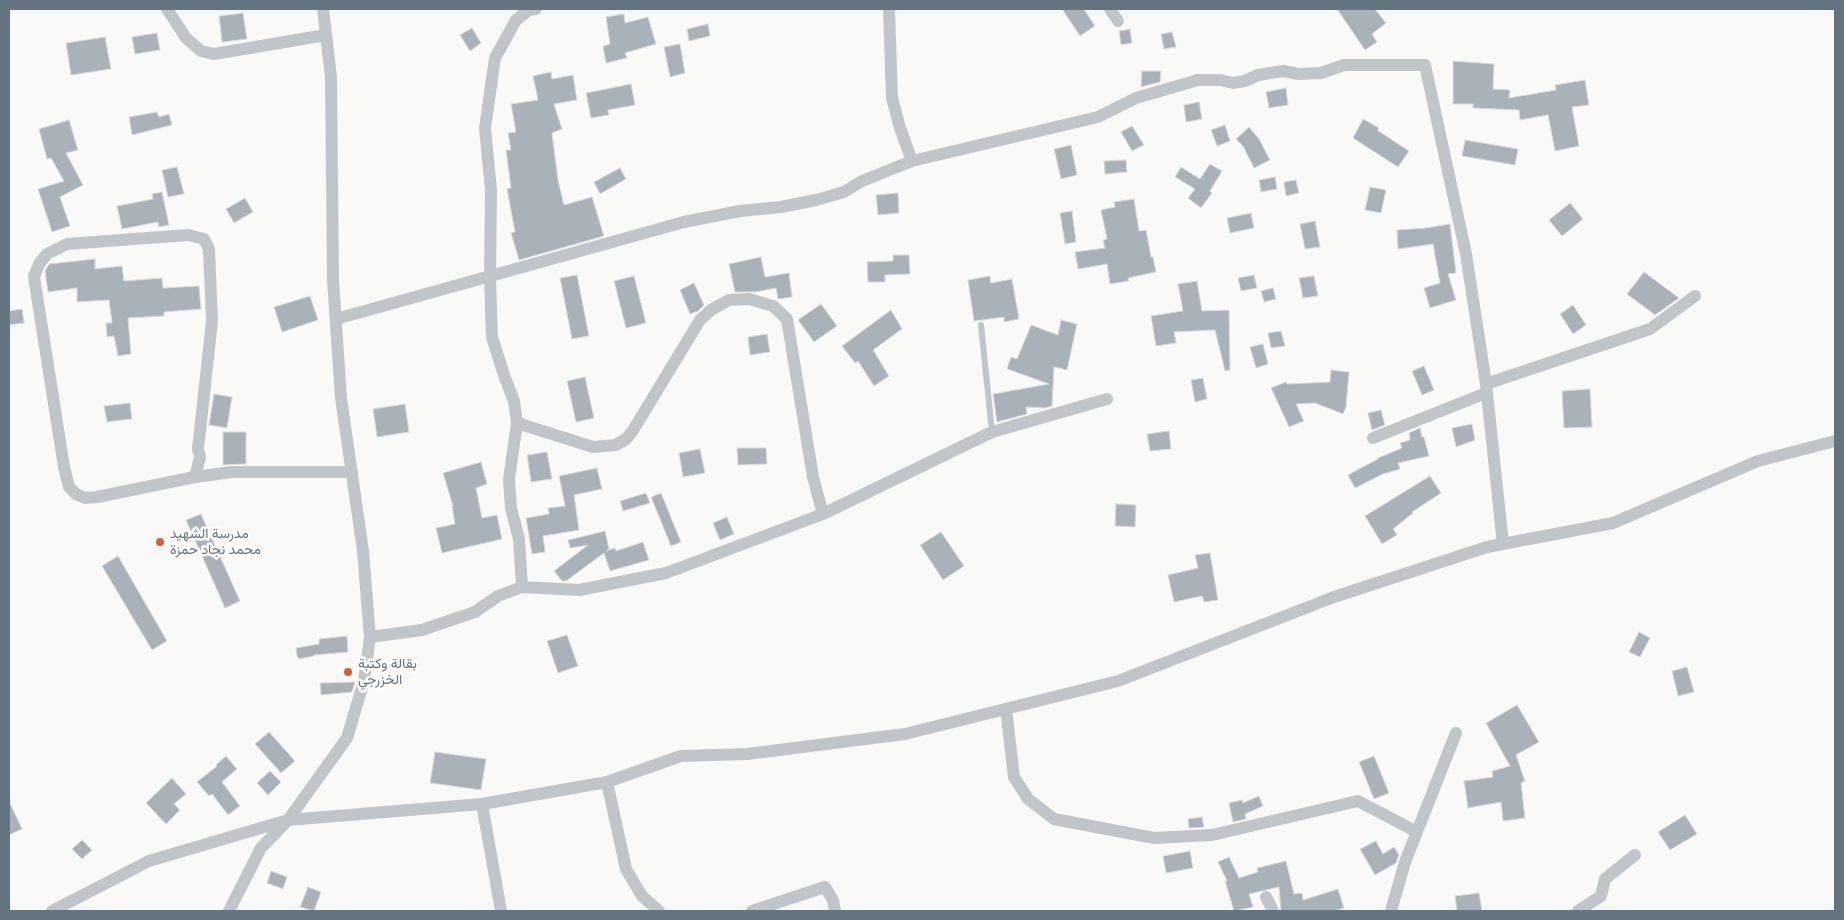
<!DOCTYPE html>
<html>
<head>
<meta charset="utf-8">
<style>
	body { margin:0 }
	#map { position:relative; width:1844px; height:920px; overflow:hidden; background:#f9f9f7; font-family:Cabin,sans-serif }
	canvas { display:block }
	.frame { position:absolute; inset:0; border:10px solid #657481; pointer-events:none }
</style>
</head>
<body>
<div id="map">
<canvas width="1844" height="920"></canvas>
<div class="frame"></div>
</div>
<script>
const g = document.querySelector('canvas').getContext('2d');
g.lineJoin = 'round';
function fillPath(path, color) {
  g.fillStyle = color;
  g.fill(path, 'evenodd');
}
function toPath(rows) {
  const path = new Path2D();
  for (const r of rows) {
    path.moveTo(r[0], r[1]);
    for (let i = 2; i < r.length; i += 2) path.lineTo(r[i], r[i + 1]);
  }
  return path;
}
function trace(path, color, width, dash) {
  g.strokeStyle = color;
  g.lineWidth = width;
  g.lineCap = dash ? 'butt' : 'round';
  g.setLineDash(dash || []);
  g.stroke(path);
}
function write(font, color, halo, rows, align = 'center') {
  g.font = font + ' Cabin,Vazirmatn,sans-serif';
  g.lineWidth = 5;
  g.setLineDash([]);
  g.textBaseline = 'middle';
  g.strokeStyle = halo;
  g.fillStyle = color;
  for (const [text, x, y, turn = 0] of rows) {
    g.save();
    g.translate(x, y);
    g.rotate((+turn || 0) * Math.PI / 180);
    g.textAlign = isNaN(turn) ? turn : align;
    if (halo) g.strokeText(text, 0, 0);
    g.fillText(text, 0, 0);
    g.restore();
  }
}
const building = toPath([
	[1062,9,1084,9,1095,26,1080,36,1062,9],
	[1337,9,1375,9,1386,23,1372,34,1377,42,1365,50,1337,9],
	[243,13,247,39,222,42,219,16,243,13],
	[624,14,625,23,648,17,656,44,625,53,627,58,606,63,603,46,610,44,606,17,624,14],
	[708,24,710,36,689,41,687,29,708,24],
	[472,28,481,43,470,51,460,35,472,28],
	[1130,29,1132,43,1121,45,1119,31,1130,29],
	[1172,32,1176,47,1164,49,1161,34,1172,32],
	[157,33,160,50,135,54,132,37,157,33],
	[105,37,111,69,71,75,66,43,105,37],
	[680,44,685,73,670,77,664,47,680,44],
	[1453,61,1494,64,1493,89,1510,90,1509,98,1556,90,1555,85,1585,80,1589,105,1572,107,1579,146,1555,151,1548,115,1520,120,1519,110,1473,108,1473,104,1453,104,1453,61],
	[1142,71,1161,71,1160,82,1141,87,1142,71],
	[551,72,552,79,573,75,577,100,554,104,562,129,552,133,558,180,564,205,592,197,604,236,519,260,511,233,515,232,507,189,511,188,506,150,511,150,508,133,516,132,511,104,538,100,533,76,551,72],
	[631,84,635,105,608,110,609,115,591,118,586,93,631,84],
	[1286,88,1288,105,1269,108,1266,92,1286,88],
	[1199,102,1202,119,1186,122,1184,105,1199,102],
	[157,112,159,117,169,114,172,125,132,135,129,117,157,112],
	[1363,119,1379,128,1377,130,1409,151,1398,167,1353,138,1363,119],
	[69,120,78,150,66,153,83,185,60,197,70,226,52,232,38,189,64,181,51,158,47,159,39,129,69,120],
	[1225,125,1230,141,1217,146,1211,130,1225,125],
	[1132,126,1144,145,1132,151,1121,132,1132,126],
	[1249,127,1259,139,1270,160,1254,168,1243,146,1236,139,1249,127],
	[1465,140,1518,149,1515,165,1462,156,1465,140],
	[1071,145,1077,175,1061,179,1054,149,1071,145],
	[1126,160,1127,172,1105,174,1104,161,1126,160],
	[1210,164,1222,171,1210,191,1212,193,1201,208,1188,198,1195,189,1175,177,1181,167,1200,179,1210,164],
	[177,167,184,194,168,197,162,170,177,167],
	[620,168,626,179,600,194,594,182,620,168],
	[1275,177,1277,189,1261,192,1259,180,1275,177],
	[1296,180,1299,193,1286,196,1284,182,1296,180],
	[1370,187,1386,190,1381,213,1365,210,1370,187],
	[162,192,169,225,159,227,158,222,122,229,117,206,153,199,152,194,162,192],
	[898,193,899,213,878,215,876,195,898,193],
	[245,198,253,212,234,223,226,209,245,198],
	[1134,199,1139,231,1146,230,1151,257,1153,257,1156,272,1128,278,1129,281,1110,284,1107,264,1078,269,1075,252,1105,248,1103,240,1107,239,1101,210,1115,207,1114,202,1134,199],
	[1570,203,1583,219,1562,236,1549,220,1570,203],
	[1072,211,1076,242,1065,244,1060,213,1072,211],
	[1251,213,1254,228,1230,233,1227,218,1251,213],
	[1315,221,1320,247,1305,249,1300,224,1315,221],
	[1450,224,1456,273,1448,274,1456,300,1430,308,1424,288,1440,283,1433,244,1398,249,1397,230,1426,228,1450,224],
	[893,255,909,255,910,274,885,275,885,282,868,282,867,262,893,261,893,255],
	[761,257,765,277,789,273,792,297,778,299,776,288,755,292,735,292,729,264,761,257],
	[95,259,95,269,122,266,124,281,162,278,163,288,199,286,201,309,164,312,164,316,128,318,131,354,118,356,114,336,107,337,106,323,112,323,109,300,77,302,77,288,48,292,45,271,49,264,95,259],
	[1644,272,1679,298,1655,315,1627,294,1644,272],
	[577,275,589,336,572,339,560,278,577,275],
	[1254,275,1257,288,1241,291,1238,278,1254,275],
	[634,276,646,323,626,328,614,281,634,276],
	[990,276,991,283,1012,279,1019,319,1004,322,1004,317,974,321,968,280,990,276],
	[1314,276,1318,296,1303,298,1299,278,1314,276],
	[1197,281,1202,311,1229,310,1230,370,1225,371,1215,330,1174,332,1176,343,1156,346,1151,316,1183,311,1178,284,1197,281],
	[694,283,704,305,698,311,690,314,680,290,694,283],
	[1273,288,1276,299,1264,302,1261,291,1273,288],
	[310,296,318,320,282,332,274,307,310,296],
	[821,304,837,326,814,342,798,320,821,304],
	[1573,305,1586,325,1573,334,1560,314,1573,305],
	[22,309,24,323,9,325,9,311,22,309],
	[891,310,902,329,873,350,889,376,874,386,858,361,855,363,842,346,891,310],
	[1061,320,1077,324,1067,370,1054,367,1052,406,1045,408,1026,407,1027,414,997,422,993,394,1049,384,1007,369,1011,357,1017,359,1031,325,1058,335,1061,320],
	[1281,331,1285,346,1271,348,1268,333,1281,331],
	[767,334,770,352,750,355,748,337,767,334],
	[1263,344,1268,364,1256,368,1250,347,1263,344],
	[1424,366,1434,390,1422,395,1412,371,1424,366],
	[1331,370,1349,372,1346,407,1343,414,1315,403,1296,404,1304,421,1289,427,1271,388,1286,382,1287,384,1330,382,1331,370],
	[585,377,594,418,576,422,567,381,585,377],
	[1203,378,1207,399,1195,402,1191,380,1203,378],
	[1590,389,1592,427,1564,428,1562,391,1590,389],
	[214,394,232,397,227,428,209,425,214,394],
	[130,403,132,419,107,422,104,406,130,403],
	[405,404,409,432,377,437,373,409,405,404],
	[1381,410,1385,425,1372,430,1368,413,1381,410],
	[1472,424,1475,440,1456,447,1452,428,1472,424],
	[1420,428,1422,437,1424,437,1429,456,1398,463,1400,469,1383,474,1355,488,1348,475,1378,459,1378,458,1402,448,1400,443,1410,440,1409,433,1420,428],
	[1169,431,1171,449,1150,451,1147,434,1169,431],
	[223,432,246,432,246,464,223,465,223,432],
	[737,448,766,448,767,464,738,465,737,448],
	[700,449,705,473,683,477,679,453,700,449],
	[547,452,552,479,531,482,527,455,547,452],
	[481,462,487,484,476,488,482,518,497,515,502,539,442,553,436,528,455,524,452,506,453,506,443,473,481,462],
	[597,468,602,489,574,495,579,530,543,536,545,552,532,554,526,518,549,514,548,508,565,506,559,476,597,468],
	[1430,476,1441,493,1412,512,1413,513,1393,529,1397,535,1382,544,1365,516,1430,476],
	[646,493,650,503,623,511,620,501,646,493],
	[661,493,681,542,671,546,651,497,661,493],
	[1116,504,1136,505,1135,527,1115,526,1116,504],
	[201,514,240,601,225,608,186,520,201,514],
	[727,517,734,534,720,540,713,523,727,517],
	[605,531,609,549,606,551,615,548,616,551,643,542,649,560,610,571,604,553,566,581,562,581,554,571,588,545,570,548,568,540,605,531],
	[941,532,964,566,943,580,920,545,941,532],
	[1210,553,1218,600,1204,602,1202,596,1174,602,1168,575,1198,568,1195,555,1210,553],
	[118,556,167,641,152,650,102,566,118,556],
	[1639,632,1650,638,1640,657,1629,652,1639,632],
	[567,635,578,666,558,673,547,641,567,635],
	[347,636,348,652,314,655,314,656,299,659,297,656,296,648,319,644,319,639,347,636],
	[1687,667,1694,692,1678,696,1672,671,1687,667],
	[355,682,352,692,321,695,320,683,355,682],
	[1517,705,1539,742,1516,755,1525,781,1521,783,1525,818,1503,821,1501,802,1468,808,1464,781,1493,777,1492,771,1510,766,1486,723,1517,705],
	[269,732,295,761,281,773,255,744,269,732],
	[435,752,486,759,481,790,430,783,435,752],
	[226,756,237,769,222,782,240,806,228,815,212,794,209,796,197,782,217,766,216,765,226,756],
	[1374,756,1389,793,1374,799,1359,762,1374,756],
	[270,771,281,782,268,795,257,783,270,771],
	[172,778,186,794,174,804,180,810,166,824,146,803,172,778],
	[1259,796,1263,806,1245,814,1246,819,1233,822,1229,803,1242,800,1243,803,1259,796],
	[9,801,22,829,9,835,9,801],
	[1685,815,1697,834,1670,850,1658,832,1685,815],
	[1202,817,1204,827,1189,828,1188,819,1202,817],
	[82,840,92,850,82,859,72,849,82,840],
	[1376,841,1383,854,1394,847,1399,855,1396,863,1375,875,1360,849,1376,841],
	[1190,851,1193,868,1166,873,1163,856,1190,851],
	[1229,857,1239,878,1258,872,1257,868,1286,861,1294,894,1302,893,1303,900,1338,889,1344,908,1334,911,1281,911,1279,887,1249,894,1253,907,1234,911,1225,881,1227,881,1218,862,1229,857],
	[271,871,287,877,283,889,267,883,271,871],
	[308,887,321,892,314,911,300,907,308,887],
	[1479,893,1482,911,1457,911,1455,896,1479,893]
]);
fillPath(building, '#a9b2b8');
trace(building, '#dbdbd9', 1);
trace(toPath([
	[981,325,992,432]
]), '#c0c5c9', 6);
trace(toPath([
	[167,9,186,38,201,51,214,54,326,35],
	[889,9,892,98,900,128,912,161],
	[1110,9,1118,21],
	[336,319,684,222,740,211,781,207,816,200,844,192,862,181,912,161,1098,117,1136,98,1198,80,1220,80,1233,83,1245,81,1258,75,1283,71,1299,74,1321,73,1344,65,1425,65,1466,254,1486,384],
	[517,423,593,447,616,445,626,439,632,432,700,320,711,310,729,300,749,299,773,306,787,319,813,477,823,514],
	[1373,438,1486,393],
	[195,477,200,457,198,449,212,321,209,249,204,239,188,235,67,244,47,254,39,264,34,277,64,467,69,487,76,494,85,498,97,497,195,477,232,472,352,472],
	[1503,544,1486,384,1650,329,1695,296],
	[522,587,519,539,511,508,509,479,517,423,514,401,504,375,492,337,490,277,491,190,485,128,495,58,516,20,529,10,536,9],
	[370,637,422,630,475,612,498,596,522,587,579,590,666,573,823,514,992,432,1107,399],
	[1006,709,1014,777,1028,799,1054,819,1154,838,1212,835,1358,801,1417,832],
	[607,782,626,869,642,896,659,911],
	[482,804,501,911],
	[1266,897,1273,911],
	[52,911,149,861,288,820,482,804,607,782,681,756,747,754,905,734,1118,681,1334,597,1487,547,1613,523,1758,461,1835,441],
	[229,911,261,848,288,820,347,738,364,681,370,637,363,551,341,398,333,280,331,77,323,9],
	[752,911,825,887,833,900,835,911],
	[1391,911,1405,862,1456,733],
	[1578,911,1601,896,1605,879,1635,855]
]), '#c0c5c9', 12);
for (const [x, y, r, color] of [
	[160,542,5,"#df5b32"],
	[348,672,5,"#df5b32"]
]) {
  const dot = new Path2D();
  dot.arc(x, y, r, 0, 2 * Math.PI);
  g.fillStyle = color;
  g.fill(dot);
  trace(dot, '#fff', 2);
}
write('14px', '#657481', '#fff', [
	["مدرسة الشهيد",170,534],
	["محمد نجاد حمزة",170,550],
	["بقالة وكتبة",358,664],
	["الخزرجي",358,680]
], 'left');
</script>
</body>
</html>
